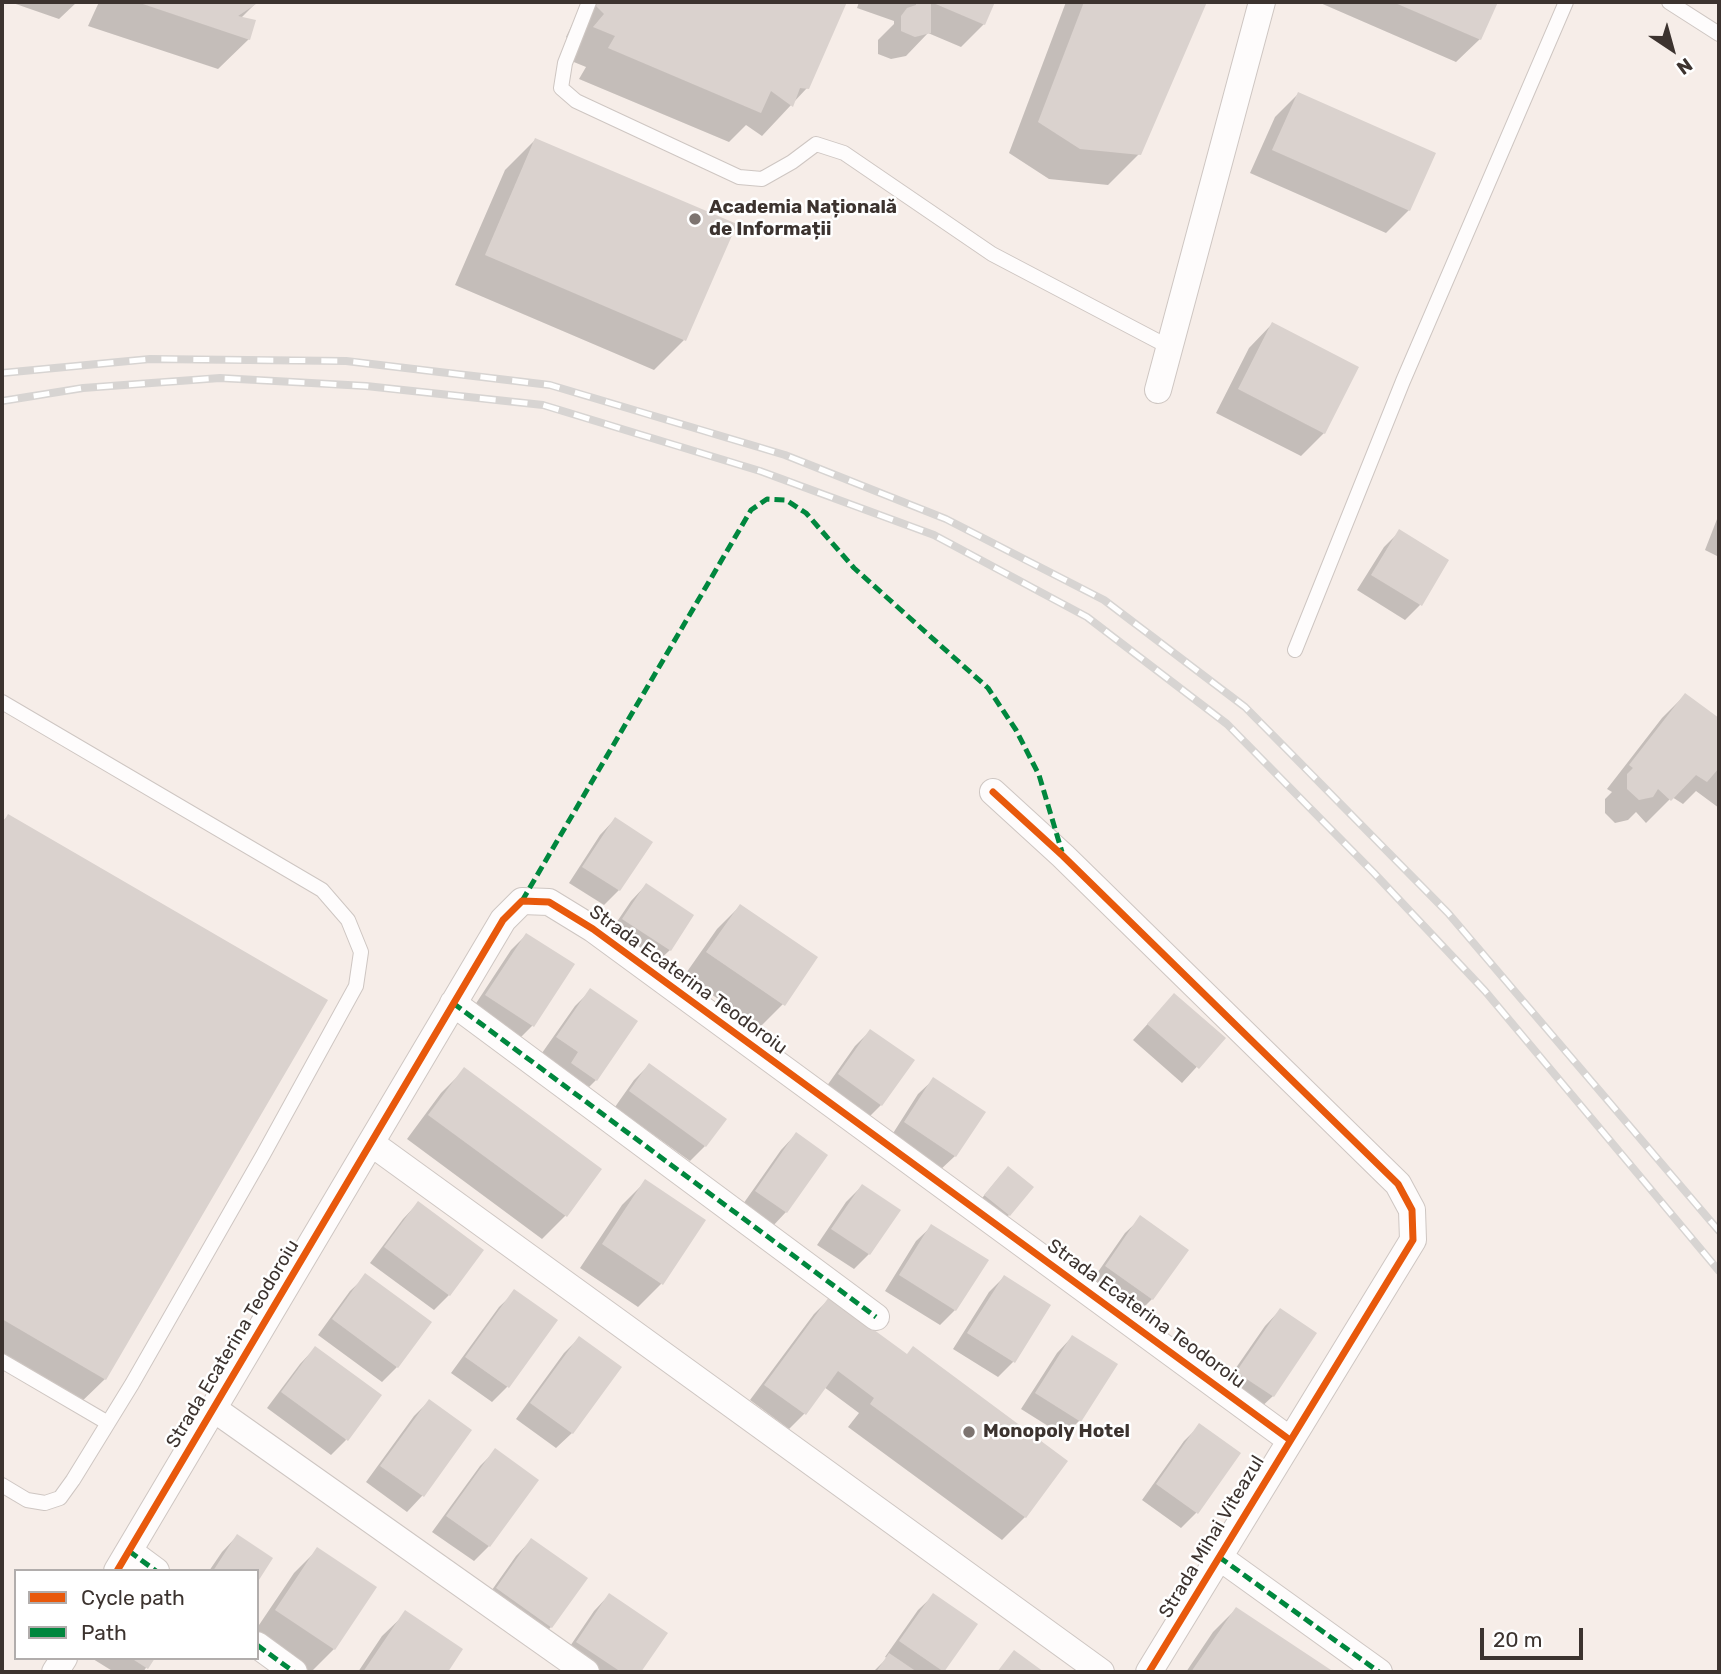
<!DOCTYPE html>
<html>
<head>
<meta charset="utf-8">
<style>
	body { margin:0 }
	#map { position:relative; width:1721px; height:1674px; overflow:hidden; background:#f6ede8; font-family:Rubik,sans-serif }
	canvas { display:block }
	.frame { position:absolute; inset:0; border:4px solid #3c332f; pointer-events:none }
	.legend { position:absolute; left:14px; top:1569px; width:245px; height:91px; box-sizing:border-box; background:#fff; border:2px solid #b1adac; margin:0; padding:9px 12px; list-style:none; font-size:21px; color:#3c332f }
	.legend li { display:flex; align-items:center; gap:14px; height:35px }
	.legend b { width:35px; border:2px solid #b1adac }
	.north { position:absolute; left:1637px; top:14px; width:70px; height:70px; -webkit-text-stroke:5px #fff; paint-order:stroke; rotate:144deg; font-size:19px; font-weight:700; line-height:28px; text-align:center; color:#3c332f }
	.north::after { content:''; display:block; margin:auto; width:24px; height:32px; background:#3c332f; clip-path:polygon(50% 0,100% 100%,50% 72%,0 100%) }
	.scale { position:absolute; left:1480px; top:1628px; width:103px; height:32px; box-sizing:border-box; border:4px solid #3c332f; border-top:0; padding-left:9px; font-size:21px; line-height:24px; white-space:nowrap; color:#3c332f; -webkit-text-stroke:5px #fff; paint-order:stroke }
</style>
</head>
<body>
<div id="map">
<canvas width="1721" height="1674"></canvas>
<div class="frame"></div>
<ul class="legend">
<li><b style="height:9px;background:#e8590c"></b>Cycle path</li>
<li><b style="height:9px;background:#00873e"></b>Path</li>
</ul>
<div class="north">N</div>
<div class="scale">20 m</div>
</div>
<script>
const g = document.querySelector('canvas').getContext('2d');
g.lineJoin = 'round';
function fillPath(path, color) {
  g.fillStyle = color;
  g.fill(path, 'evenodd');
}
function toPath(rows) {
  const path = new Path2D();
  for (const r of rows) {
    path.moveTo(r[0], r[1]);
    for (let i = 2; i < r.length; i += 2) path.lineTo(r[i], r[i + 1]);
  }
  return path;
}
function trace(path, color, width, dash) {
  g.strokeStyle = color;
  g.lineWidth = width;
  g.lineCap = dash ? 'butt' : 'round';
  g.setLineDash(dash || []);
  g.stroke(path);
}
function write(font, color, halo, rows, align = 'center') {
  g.font = font + ' Rubik,sans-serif';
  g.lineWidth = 5;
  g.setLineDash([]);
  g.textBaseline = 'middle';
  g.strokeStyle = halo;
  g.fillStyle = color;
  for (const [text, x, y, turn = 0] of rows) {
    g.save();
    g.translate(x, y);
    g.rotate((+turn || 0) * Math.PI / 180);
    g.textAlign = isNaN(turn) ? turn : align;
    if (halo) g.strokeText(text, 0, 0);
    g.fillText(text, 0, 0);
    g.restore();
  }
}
fillPath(toPath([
	[10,2,77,2,59,19],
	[99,2,257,2,240,19,249,39,218,69,88,26],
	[583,2,845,2,807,88,762,136,746,125,729,142,579,79,586,67,564,58,574,45,566,37],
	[859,2,993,2,984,24,961,47,928,33,906,56,891,59,878,54,878,40,894,24,894,21,857,8],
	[1066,2,1205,2,1139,154,1108,185,1049,179,1009,153],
	[1318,2,1496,2,1480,39,1456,62],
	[1298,94,1409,210,1386,233,1250,173,1275,117],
	[535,140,684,340,654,370,455,285,505,170],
	[1272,324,1324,433,1301,456,1216,413,1249,348],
	[1719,514,1719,557,1705,550],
	[1399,532,1420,605,1405,620,1357,590,1384,547],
	[1685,695,1719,720,1719,808,1696,791,1683,804,1672,797,1646,823,1636,812,1628,820,1615,823,1605,813,1605,799,1612,792,1607,789,1662,718],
	[8,816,105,1379,74,1409,2,1367,2,822],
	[615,819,619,890,604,905,569,883,600,835],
	[646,885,670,950,654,965,608,935,631,901],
	[740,906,783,1004,760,1027,684,976,717,929],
	[526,935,573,965,532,1026,517,1041,471,1011,511,950],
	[590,991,596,1080,589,1087,542,1053,575,1006],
	[1174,995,1223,1038,1182,1083,1133,1040],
	[870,1031,881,1105,866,1120,824,1090,855,1046],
	[649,1065,705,1146,690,1161,615,1107,634,1080],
	[464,1070,599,1169,565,1216,542,1239,407,1139,441,1093],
	[934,1079,955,1156,939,1171,890,1138,918,1094],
	[796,1134,826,1155,786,1212,771,1228,741,1207,781,1150],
	[1001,1175,1009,1215,1002,1222,978,1203],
	[645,1182,661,1284,638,1307,580,1268,622,1205],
	[862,1186,869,1254,854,1269,817,1245,846,1202],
	[418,1203,449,1295,434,1310,370,1263,403,1219],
	[1141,1218,1152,1299,1137,1314,1091,1282,1125,1233],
	[932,1226,955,1310,940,1325,885,1291,916,1241],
	[366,1276,397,1367,382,1382,318,1335,350,1291],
	[1004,1277,1013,1362,998,1377,953,1349,989,1292],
	[515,1292,507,1387,492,1402,451,1373,499,1307],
	[829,1299,906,1356,1066,1462,1025,1517,1002,1540,848,1427,859,1413,824,1387,804,1414,789,1429,750,1400,814,1314],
	[1280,1310,1273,1396,1257,1411,1222,1388,1265,1326],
	[1072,1337,1115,1365,1079,1421,1064,1436,1021,1409,1057,1353],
	[579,1338,620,1367,572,1433,556,1448,516,1419,564,1353],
	[315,1348,346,1440,331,1455,267,1408,300,1364],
	[429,1401,470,1431,422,1496,407,1512,366,1482,414,1416],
	[1199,1426,1196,1513,1181,1528,1142,1500,1184,1441],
	[496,1450,489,1546,474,1561,432,1532,480,1466],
	[237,1536,271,1559,257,1571,209,1571,222,1552],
	[531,1540,551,1627,536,1642,482,1604,516,1556],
	[317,1550,334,1649,311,1672,257,1636,257,1628,294,1573],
	[609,1595,665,1633,639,1672,583,1672,562,1658,594,1611],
	[934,1595,975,1625,941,1672,873,1672,887,1658,885,1657,918,1610],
	[1236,1609,1331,1672,1186,1672,1213,1632],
	[406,1613,461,1650,445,1672,358,1672,382,1636],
	[153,1658,143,1672,114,1672,93,1659]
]), '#0003');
fillPath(toPath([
	[137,2,259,2,238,16,256,20,250,40],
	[597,2,847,2,809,89,800,88,793,107,771,91,761,113,608,48,615,36,593,27,604,14,596,6],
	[916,2,931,2,931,33,915,37,901,31,901,16,907,8,916,5],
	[931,2,995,2,985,25],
	[1084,2,1207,2,1141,155,1080,149,1038,122],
	[1393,2,1498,2,1481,40],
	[1298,92,1436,153,1410,211,1272,150],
	[535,138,737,224,686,341,485,255],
	[1272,322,1359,367,1325,434,1238,389],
	[1399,529,1449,560,1422,606,1371,575],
	[1685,693,1719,718,1719,768,1707,782,1696,775,1671,801,1658,789,1653,797,1639,800,1627,789,1627,774,1633,768,1629,765],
	[8,814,328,1000,106,1380,2,1319,2,824],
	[615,817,653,842,620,891,582,867],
	[646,883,694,915,671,951,622,919],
	[740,904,818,957,785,1006,706,952],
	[526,933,575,964,534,1027,485,995],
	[590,988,638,1021,597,1081,571,1063,578,1052,556,1037],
	[1174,993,1226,1038,1199,1069,1147,1024],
	[870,1029,915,1060,882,1106,838,1074],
	[649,1063,727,1119,706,1147,629,1091],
	[464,1067,602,1169,567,1217,428,1115],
	[933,1077,986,1112,956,1157,904,1122],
	[796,1132,828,1155,787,1213,755,1191],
	[1008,1166,1034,1187,1010,1216,984,1195],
	[645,1179,706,1220,663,1285,602,1244],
	[862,1184,901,1210,870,1255,831,1229],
	[418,1201,484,1250,450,1296,384,1247],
	[1140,1215,1189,1250,1153,1300,1105,1266],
	[931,1224,989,1260,956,1311,899,1275],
	[365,1273,432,1322,398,1368,332,1319],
	[1004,1275,1051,1305,1015,1363,967,1333],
	[514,1289,558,1320,509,1388,465,1357],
	[829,1297,907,1354,913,1346,1068,1461,1026,1518,870,1404,874,1398,838,1371,806,1415,764,1385],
	[1280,1308,1317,1333,1274,1397,1236,1372],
	[1072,1335,1118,1364,1081,1422,1035,1393],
	[579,1336,622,1367,573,1434,530,1403],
	[315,1346,382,1395,348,1441,281,1392],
	[429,1399,472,1430,424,1497,380,1466],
	[1199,1423,1241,1453,1198,1514,1156,1484],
	[495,1448,539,1480,490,1547,446,1516],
	[237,1534,273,1558,257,1583,257,1571,213,1571],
	[531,1538,588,1578,552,1628,496,1588],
	[317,1547,377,1587,335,1650,275,1610],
	[609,1593,668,1633,641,1672,621,1672,576,1642],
	[933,1593,978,1624,944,1672,899,1641],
	[1236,1607,1334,1672,1191,1672],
	[405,1610,463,1649,448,1672,363,1672],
	[1014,1650,1044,1672,997,1672],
	[889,1653,917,1672,876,1672],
	[131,1658,155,1658,148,1669]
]), '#dad2ce');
const lane = toPath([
	[589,2,565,63,561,88,576,101,739,177,762,179,792,162,816,144,844,153,992,254,1169,347],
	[1669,2,1719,34],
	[1295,650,1403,381,1566,2],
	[2,702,322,890,348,920,361,952,356,986,263,1155,132,1384,73,1480,60,1498,45,1503,27,1500,2,1485],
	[2,1361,108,1423]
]);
const street = toPath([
	[1158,390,1262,2],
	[993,792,1063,856,1398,1184,1412,1210,1413,1240,1149,1672],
	[453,1003,876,1317],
	[371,1143,1101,1672],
	[214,1409,586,1672],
	[129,1551,156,1571],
	[1219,1557,1379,1672],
	[117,1571,503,920,522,901,549,902,593,929,1290,1440],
	[257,1645,294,1672],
	[55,1672,64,1658]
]);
trace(lane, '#cec6c2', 16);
trace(street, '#cec6c2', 28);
trace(lane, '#fefcfc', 14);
trace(street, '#fefcfc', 26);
const rail = toPath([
	[2,373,150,359,346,361,550,385,785,455,946,519,1104,600,1245,707,1448,913,1719,1231],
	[2,401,83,388,220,378,366,386,543,405,760,471,934,535,1087,617,1227,724,1374,873,1485,991,1719,1271]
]);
trace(rail, '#d7d4d2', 8);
trace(rail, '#fff', 5, [16]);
trace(toPath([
	[522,901,751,510,767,499,786,500,806,513,854,568,988,688,1016,730,1039,775,1062,852],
	[453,1003,876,1317],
	[129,1551,156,1571],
	[1219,1557,1379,1672],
	[257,1645,294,1672]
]), '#00873e', 5, [10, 5]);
trace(toPath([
	[993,792,1063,856,1398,1184,1412,1210,1413,1240,1149,1672],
	[117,1571,503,920,522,901,549,902,593,929,1290,1440]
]), '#e8590c', 7);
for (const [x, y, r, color] of [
	[695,219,7,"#7d7470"],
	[969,1432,7,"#7d7470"]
]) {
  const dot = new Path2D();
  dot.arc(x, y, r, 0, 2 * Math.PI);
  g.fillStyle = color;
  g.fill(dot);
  trace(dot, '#fff', 2.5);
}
write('bold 19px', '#3c332f', '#fff', [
	["Academia Națională",709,208],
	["de Informații",709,230],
	["Monopoly Hotel",983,1432]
], 'left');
write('19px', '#3c332f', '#fff', [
	["Strada Ecaterina Teodoroiu",688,980,36],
	["Strada Ecaterina Teodoroiu",1146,1314,36],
	["Strada Ecaterina Teodoroiu",233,1344,-59],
	["Strada Mihai Viteazul",1212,1537,-59]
]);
</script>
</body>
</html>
